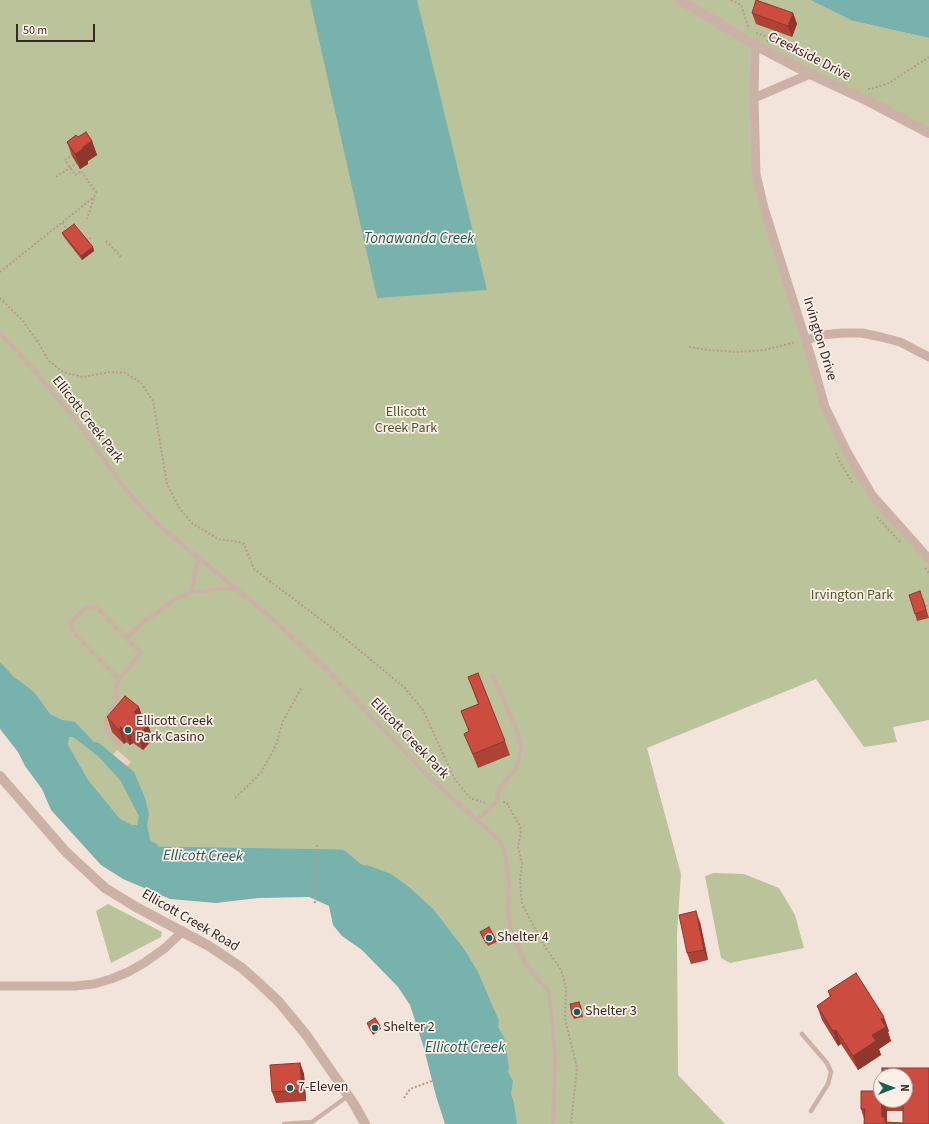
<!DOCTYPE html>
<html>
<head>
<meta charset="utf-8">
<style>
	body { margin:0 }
	#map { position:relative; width:929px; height:1124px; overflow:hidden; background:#f3e4db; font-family:"Source Sans 3",sans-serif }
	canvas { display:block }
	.north { position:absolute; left:873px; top:1068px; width:40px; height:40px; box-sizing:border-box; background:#fbefe8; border:1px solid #ada09b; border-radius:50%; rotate:90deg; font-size:11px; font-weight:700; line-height:16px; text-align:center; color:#382a27 }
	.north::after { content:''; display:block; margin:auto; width:14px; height:18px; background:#1a5c56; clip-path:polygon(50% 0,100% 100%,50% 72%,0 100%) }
	.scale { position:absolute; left:16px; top:24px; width:79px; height:18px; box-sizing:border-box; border:2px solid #382a27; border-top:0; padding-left:5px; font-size:12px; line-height:14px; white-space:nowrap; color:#382a27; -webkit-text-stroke:3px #fbefe8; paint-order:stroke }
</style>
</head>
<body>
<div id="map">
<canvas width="929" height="1124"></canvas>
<div class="north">N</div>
<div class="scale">50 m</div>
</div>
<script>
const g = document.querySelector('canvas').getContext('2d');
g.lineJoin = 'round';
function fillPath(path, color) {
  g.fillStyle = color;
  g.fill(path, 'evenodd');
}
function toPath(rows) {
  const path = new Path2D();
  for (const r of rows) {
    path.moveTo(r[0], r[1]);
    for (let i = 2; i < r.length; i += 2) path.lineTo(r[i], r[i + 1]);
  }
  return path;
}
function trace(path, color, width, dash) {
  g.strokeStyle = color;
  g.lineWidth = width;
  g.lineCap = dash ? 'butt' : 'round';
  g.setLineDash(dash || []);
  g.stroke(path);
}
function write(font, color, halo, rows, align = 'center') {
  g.font = font + ' "Source Sans 3",sans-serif';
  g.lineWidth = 3.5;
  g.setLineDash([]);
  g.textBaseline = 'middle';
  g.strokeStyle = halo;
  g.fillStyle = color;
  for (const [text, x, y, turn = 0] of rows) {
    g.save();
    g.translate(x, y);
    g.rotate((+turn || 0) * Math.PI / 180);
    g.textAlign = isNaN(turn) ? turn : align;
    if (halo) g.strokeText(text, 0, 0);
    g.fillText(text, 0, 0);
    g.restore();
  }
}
fillPath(toPath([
	[0,0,810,0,853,21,929,38,929,135,755,45,756,174,825,407,872,495,929,559,929,720,893,727,897,742,864,747,816,679,647,748,681,874,677,933,678,1075,725,1124,476,1124,444,946,340,859,155,856,53,751,0,678],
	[714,873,744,874,779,888,795,915,804,948,730,963,721,958,705,876],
	[108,904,162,932,161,937,111,963,96,911]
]), '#bbc39a');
fillPath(toPath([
	[117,750,131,762,125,768,112,756]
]), '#ecd3c1');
fillPath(toPath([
	[310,0,417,0,487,290,377,298],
	[810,0,929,0,929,38,853,21],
	[0,662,14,677,34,692,50,714,62,720,75,722,94,742,99,743,134,772,145,798,149,815,147,825,150,839,155,846,177,859,198,864,235,862,244,856,283,855,321,860,337,861,370,866,391,874,409,887,433,909,464,949,478,972,499,1021,498,1027,504,1037,509,1067,508,1072,513,1081,511,1094,514,1103,517,1124,445,1124,436,1096,423,1045,410,1005,398,987,362,950,342,936,333,925,329,906,309,897,258,898,216,903,170,899,123,879,101,865,51,810,42,789,25,766,18,752,0,729],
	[69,737,73,737,98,756,120,780,139,816,137,825,132,825,120,819,88,780,68,745]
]), '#78b2ac');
trace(toPath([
	[150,851,155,856,340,859,364,879]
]), '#78b2ac', 19);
trace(toPath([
	[731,0,741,5,749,29],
	[756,33,794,45,801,49,808,61],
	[767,42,771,33],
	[868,89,871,89,889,83,929,57],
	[73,154,65,160,75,175,81,171,96,192,87,219],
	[56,177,77,163],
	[62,223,69,231],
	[86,241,91,238],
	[106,241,121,257],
	[0,272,94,197],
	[0,298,22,320,36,339,49,361,63,372,83,377,110,372,126,373,141,383,153,401,167,484,180,509,192,523,218,539,239,542,244,544,254,569,336,631,405,688,423,710,454,778,470,798,485,803],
	[689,347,709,350,737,352,764,350,796,342],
	[836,453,840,462,853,484],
	[877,517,901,543],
	[925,568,929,573],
	[925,606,929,605],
	[235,798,261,773,276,745,283,721,302,687],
	[503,802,506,802,520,826,521,833,518,846,522,864,520,879,522,904,542,942,561,970,566,987,565,1019,577,1068,571,1124],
	[315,903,317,843],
	[404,1098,410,1089,432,1081,442,1080]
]), '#b89b90', 2, [2, 2]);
trace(toPath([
	[0,334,36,372,80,426,126,490,155,522,274,620,327,670,430,778,497,838,504,849,509,885,508,909,511,930,525,963,549,992,555,1056,553,1124],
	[191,592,198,559],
	[126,638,140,625,174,600,191,592,236,588],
	[119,679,73,632,70,623,84,609,96,607,141,653,119,679,116,689,117,695,107,718,106,730,109,734,121,746],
	[477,820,497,801,498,791,517,767,521,748,515,726,493,676],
	[802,1034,827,1063,831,1072,828,1084,811,1111],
	[284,1124,312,1122,348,1096]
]), '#ccb2a6', 4.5);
trace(toPath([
	[755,45,754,98,756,174,764,208,811,357,825,407,847,452,872,495,929,559],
	[754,98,810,74],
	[806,340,823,335,842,333,862,333,881,337,900,342,929,357],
	[0,986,75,986,94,984,111,979,128,972,144,963,165,948,183,931]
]), '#ccb2a6', 9);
trace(toPath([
	[680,0,755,45,810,74,868,101,929,133],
	[0,776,66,852,105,888,136,907,209,946,242,968,261,985,279,1002,307,1036,354,1104,365,1124]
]), '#ccb2a6', 10);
fillPath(toPath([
	[752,13,793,13,797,24,792,37,756,24],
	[78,137,92,141,97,155,88,161,88,164,80,169,72,156,67,142],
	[62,233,93,247,94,251,82,260,64,237],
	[923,598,929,618,917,621,915,614],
	[468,677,505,741,510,755,478,768,464,734,469,731,461,711,478,704],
	[107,717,144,721,148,725,153,739,143,750,133,743,130,745,126,742,124,744,112,732],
	[700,922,708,960,691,964,687,953],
	[480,932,495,938,497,942,488,946],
	[828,991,889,1031,888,1032,891,1041,879,1049,881,1055,858,1070,841,1044,838,1046,822,1020,817,1006,830,997],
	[581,1005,583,1017,574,1019,572,1015],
	[300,1063,304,1074,306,1101,276,1103,272,1092],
	[881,1100,905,1100,929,1124,864,1124,864,1119,861,1109],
	[887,1111,903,1111,903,1123,887,1122]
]), '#af4237');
fillPath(toPath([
	[793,13,797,24,792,37,788,26],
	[92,141,97,155,88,161,88,164,80,169,75,154,83,147],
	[93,247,94,251,82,260,81,256],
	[139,707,144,721,134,712],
	[148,725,153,739,143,750,138,736],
	[121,727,126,742,124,744,119,730],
	[128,728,133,743,130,745,125,731],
	[696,911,700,922,708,960,704,950],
	[884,1017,889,1031,888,1032,891,1041,879,1049,881,1055,858,1070,853,1056,872,1035,881,1019],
	[380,1026,381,1029,373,1035,371,1031],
	[836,1030,841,1044,838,1046,833,1031],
	[300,1063,304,1074,306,1101,302,1090],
	[882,1100,883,1100,887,1111,887,1122,888,1124,884,1124,882,1117]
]), '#8f362d');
const building = toPath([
	[756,0,793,13,788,26,752,13,756,0],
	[86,132,92,141,83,147,83,149,75,154,67,142,76,135,78,137,86,132],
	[74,224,93,247,81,256,62,233,74,224],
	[920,591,926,610,915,614,909,595,920,591],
	[478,673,505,741,473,754,464,734,469,731,461,711,479,704,468,677,478,673],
	[125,696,139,707,134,712,148,725,138,736,128,728,125,731,121,727,119,730,107,717,125,696],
	[696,911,704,950,687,953,679,915,696,911],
	[489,927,495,938,486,943,480,932,489,927],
	[856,973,884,1017,881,1019,886,1027,872,1035,876,1041,853,1056,836,1030,833,1031,817,1006,831,996,828,991,856,973],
	[579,1002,582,1013,572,1015,570,1004,579,1002],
	[375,1018,380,1026,371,1031,367,1023,375,1018],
	[300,1063,302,1090,272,1092,270,1065,300,1063],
	[882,1068,929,1068,929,1124,864,1124,865,1109,861,1109,861,1091,881,1091,882,1117,885,1117,885,1122,903,1123,903,1100,905,1100,905,1076,882,1076,882,1068]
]);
fillPath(building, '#cc4d40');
trace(building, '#8f362d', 1);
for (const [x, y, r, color] of [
	[128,730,4,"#1a5c56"],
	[489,938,4,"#1a5c56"],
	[577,1012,4,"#1a5c56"],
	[375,1028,4,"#1a5c56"],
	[290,1088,4,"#1a5c56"]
]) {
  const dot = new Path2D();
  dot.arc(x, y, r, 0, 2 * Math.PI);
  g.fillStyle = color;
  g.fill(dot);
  trace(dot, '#fbefe8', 1.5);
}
write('14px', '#382a27', '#fbefe8', [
	["Creekside Drive",809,57,27],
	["Irvington Drive",819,339,73],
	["Ellicott Creek Park",87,420,52],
	["Ellicott Creek Park",409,739,46],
	["Ellicott Creek Road",190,921,30]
]);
write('14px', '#4e572a', '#fbefe8', [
	["Ellicott",406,413],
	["Creek Park",406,429],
	["Irvington Park",852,596]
]);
write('14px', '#382a27', '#fbefe8', [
	["Ellicott Creek",136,722],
	["Park Casino",136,738],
	["Shelter 4",497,938],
	["Shelter 3",585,1012],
	["Shelter 2",383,1028],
	["7-Eleven",298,1088]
], 'left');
write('italic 15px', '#1a5c56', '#fbefe8', [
	["Tonawanda Creek",419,240],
	["Ellicott Creek",203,857,1],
	["Ellicott Creek",465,1049]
]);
</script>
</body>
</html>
